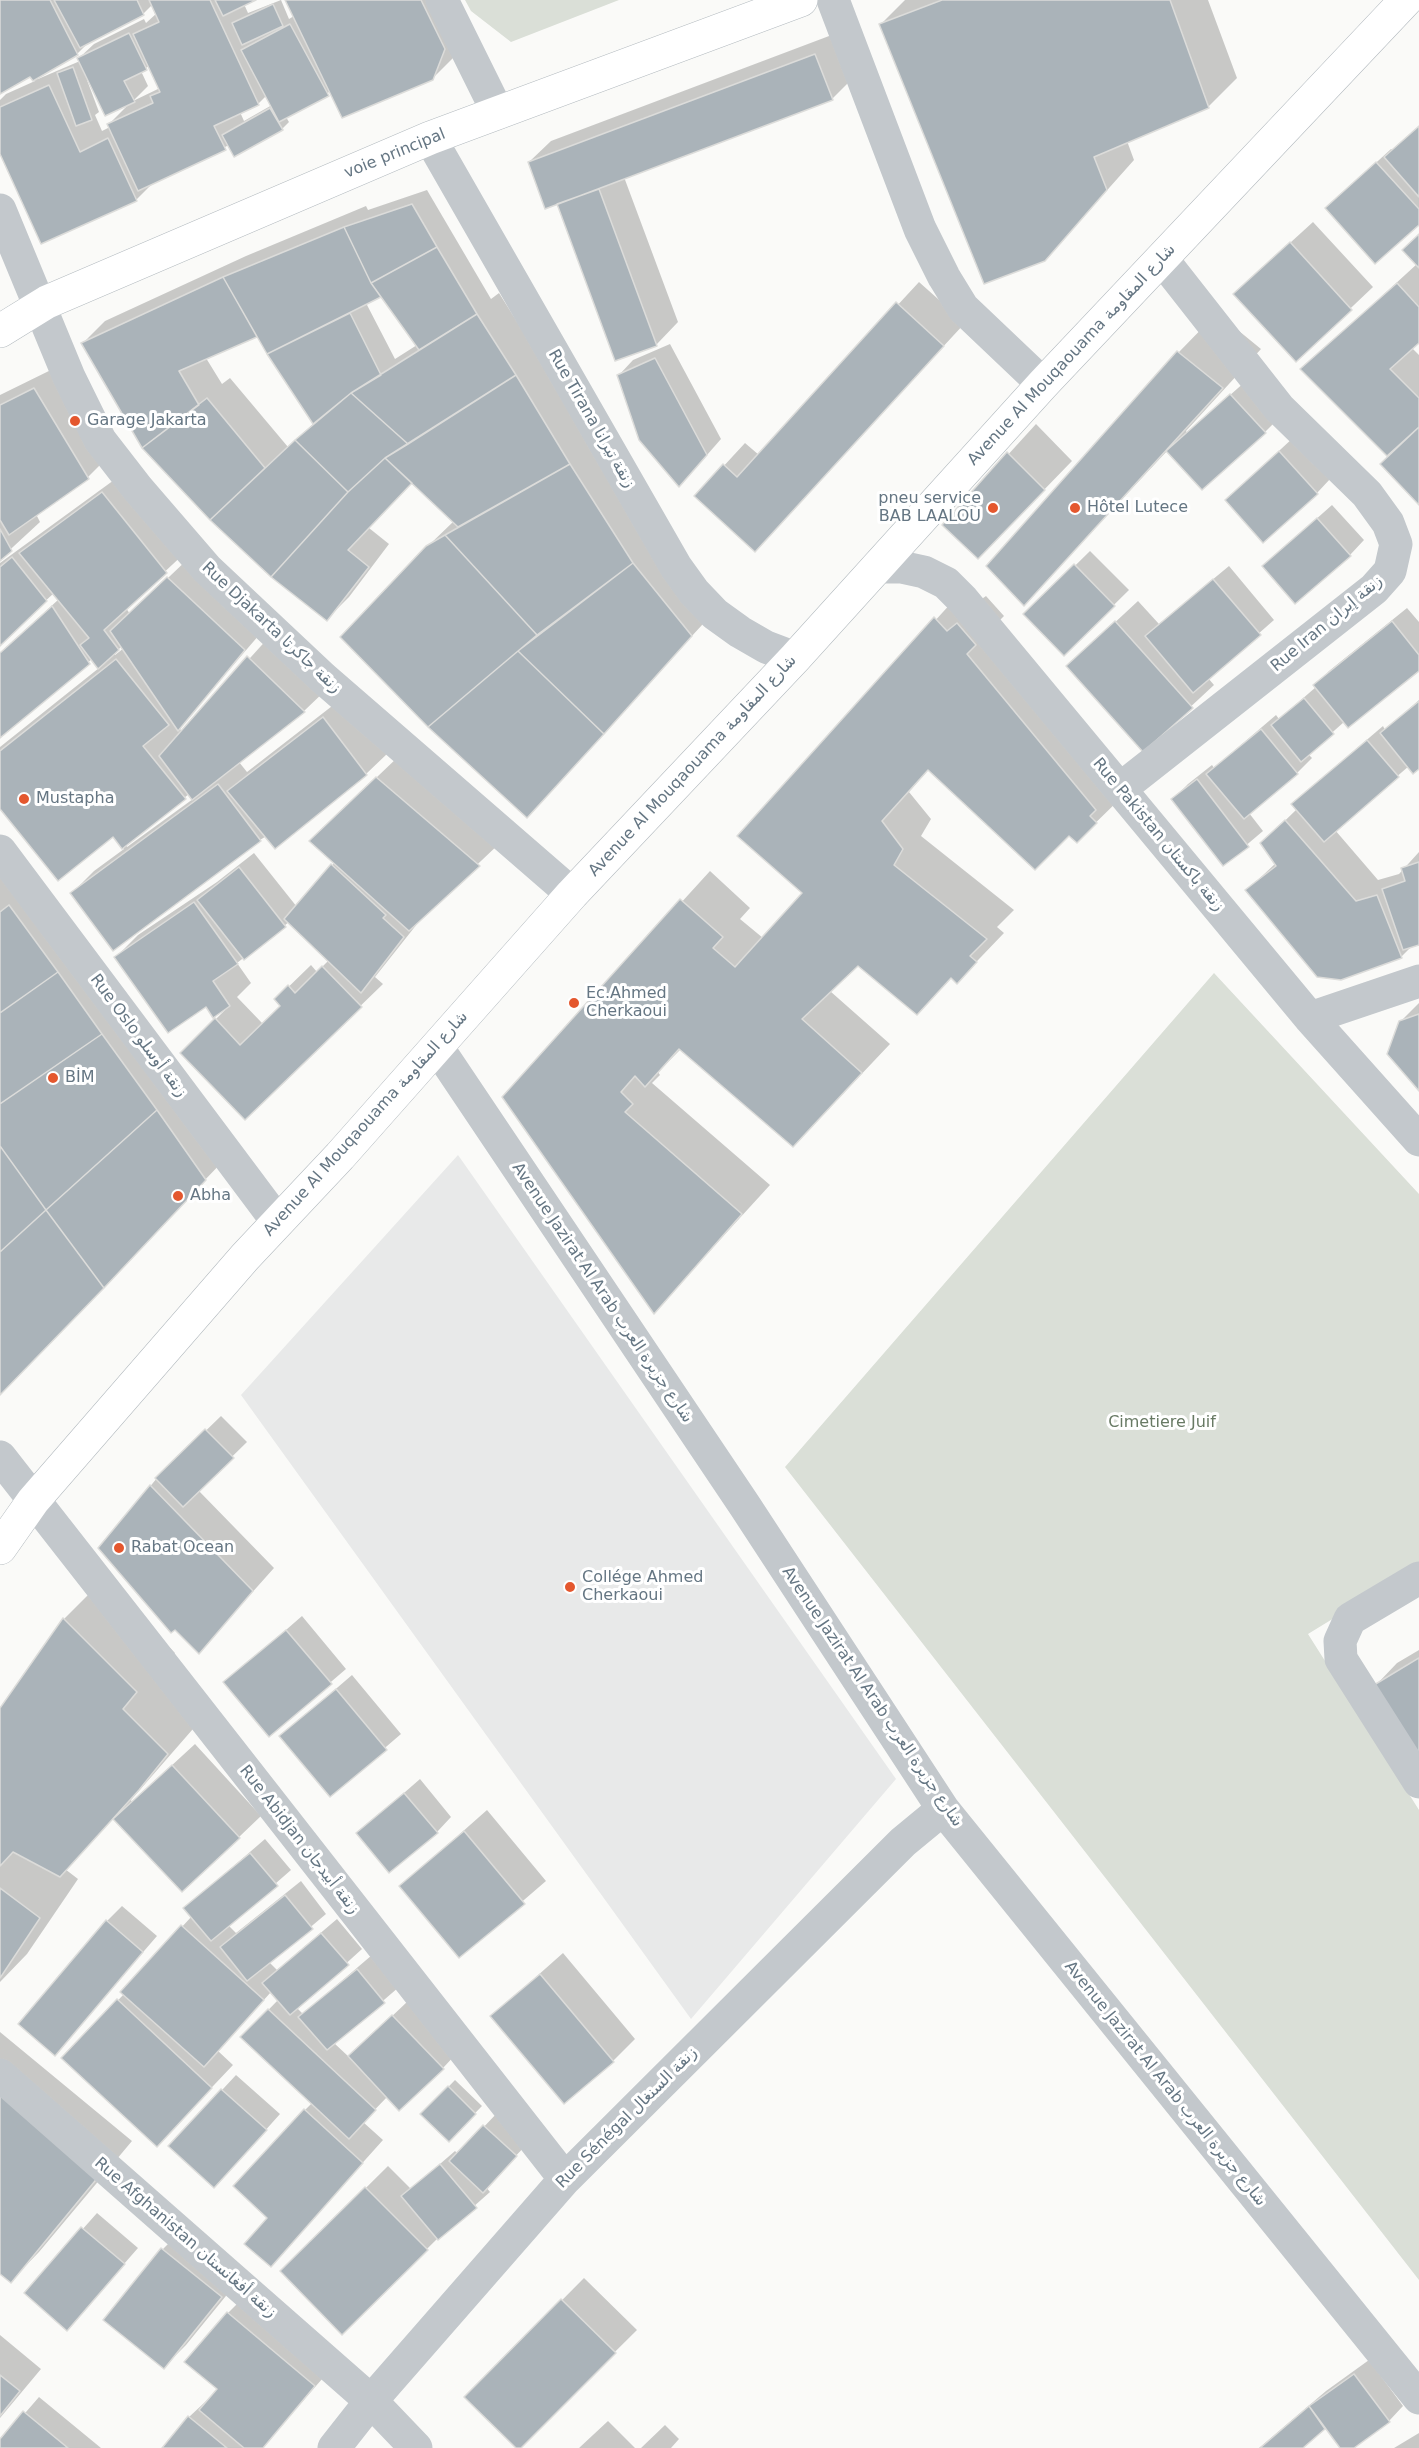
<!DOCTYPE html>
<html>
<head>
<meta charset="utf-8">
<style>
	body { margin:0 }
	canvas { display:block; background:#fafaf8 }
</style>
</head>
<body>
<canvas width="1419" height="2448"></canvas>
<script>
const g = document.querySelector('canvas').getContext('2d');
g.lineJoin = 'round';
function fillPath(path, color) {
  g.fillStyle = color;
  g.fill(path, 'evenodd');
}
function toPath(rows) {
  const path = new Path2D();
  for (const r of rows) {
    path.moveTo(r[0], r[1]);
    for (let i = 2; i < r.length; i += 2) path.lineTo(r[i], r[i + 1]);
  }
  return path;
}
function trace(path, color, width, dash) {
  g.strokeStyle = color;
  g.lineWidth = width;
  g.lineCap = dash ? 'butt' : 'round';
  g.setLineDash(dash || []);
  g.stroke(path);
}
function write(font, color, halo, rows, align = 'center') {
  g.font = font + ' "DejaVu Sans","Noto Sans Arabic",sans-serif';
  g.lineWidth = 6;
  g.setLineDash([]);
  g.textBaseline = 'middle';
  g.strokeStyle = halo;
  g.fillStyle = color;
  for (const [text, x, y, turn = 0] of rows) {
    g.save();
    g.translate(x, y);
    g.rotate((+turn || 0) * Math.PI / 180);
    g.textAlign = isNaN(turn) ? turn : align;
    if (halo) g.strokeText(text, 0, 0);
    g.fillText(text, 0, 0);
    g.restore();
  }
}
fillPath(toPath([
	[458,1155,896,1779,691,2019,241,1395]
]), '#e8e9e9');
fillPath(toPath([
	[465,0,619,0,511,42,471,11],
	[1214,973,1419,1194,1419,1566,1308,1634,1419,1810,1419,2280,785,1467]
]), '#dadfd7');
fillPath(toPath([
	[0,0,252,0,244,4,248,13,281,0,289,19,294,16,287,0,453,0,455,56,432,79,331,91,286,117,289,122,282,129,229,145,153,183,136,200,0,150,0,100,6,94,35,81,31,74,0,92],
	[153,4,157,13,146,23,144,19,94,44,79,58,80,61,38,79,37,77,77,54,90,41,143,14],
	[149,66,160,88,133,101,148,86,141,71],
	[87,80,131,102,109,124,110,127,102,131,95,115,99,112],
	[267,95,272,105,244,121,240,112,258,104],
	[905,0,1208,0,1237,78,1208,107,1127,141,1134,160,1045,260,881,24],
	[837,33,854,77,832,99,624,177,678,322,657,344,616,359,558,202,529,162,551,141],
	[1419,126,1419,223,1342,194,1391,149,1393,150],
	[427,190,491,299,499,293,655,541,713,613,527,816,427,547,454,521,413,482,369,528,389,544,349,597,327,619,272,576,211,519,83,343,105,321,246,256,366,206,368,210],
	[382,295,417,345,395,359,366,303],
	[258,335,314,423,288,447,230,378,222,384,206,358],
	[1313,222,1373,287,1296,360,1257,273],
	[1419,236,1419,341,1412,348,1419,355,1419,503,1397,449,1302,369,1417,264],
	[919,282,965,323,755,550,696,496,745,443,759,455],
	[1217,313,1261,349,1186,431,1187,433,1246,381,1279,418,1265,432,1168,450,1024,604,988,565,1179,352],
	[670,344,721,439,693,471,619,375,633,360],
	[57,367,109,456,88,477,36,514,40,522,0,559,0,395],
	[1036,424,1072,461,1006,529,944,525],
	[1294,437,1331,478,1317,493,1241,486],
	[125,472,188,550,126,608,130,614,190,557,266,627,179,728,183,732,270,636,326,690,304,711,239,762,247,772,345,696,388,753,366,774,260,840,72,893,94,871,124,849,113,835,0,807,0,747,99,668,92,659,0,736,0,653,59,599,54,593,0,643,0,563],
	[122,646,124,648,115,655,114,654],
	[189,794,193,799,127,847,126,844],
	[1332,505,1364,540,1350,555,1279,552],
	[1090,551,1129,590,1064,654,1026,614],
	[1229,566,1274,620,1208,678,1214,685,1144,750,1068,666,1138,601,1159,624],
	[963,590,976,603,986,596,1004,616,995,625,1125,794,1077,841,1070,834,929,769,909,792,931,819,921,836,1014,910,997,927,1004,933,957,982,952,977,945,985,858,964,830,991,890,1044,821,1117,681,1049,658,1072,660,1075,652,1083,770,1185,654,1312,504,1097,710,871,750,908,740,919,763,938,804,893,739,836],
	[1407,608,1419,622,1419,669,1344,722,1308,754,1312,758,1297,773,1249,813,1263,831,1224,864,1173,799,1188,784,1212,765,1214,768,1276,715,1279,719,1316,687,1329,671],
	[1419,700,1419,767,1409,766,1335,830,1378,880,1399,874,1419,852,1419,943,1413,945,1401,957,1247,890,1276,863,1262,843,1297,809,1308,790,1383,726,1385,730],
	[399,756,500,843,425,914,375,977,383,984,245,1118,182,1053,225,1010,206,1005,116,957,138,935,217,882,254,853,297,907,335,862,333,819],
	[289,922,329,960,317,972,311,965,276,999,282,1005,263,1024,237,997,251,983,237,963],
	[0,843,227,1157,0,1393],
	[1419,1003,1419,1089,1400,1022],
	[221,1416,247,1442,198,1490,274,1568,199,1652,100,1548,157,1478],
	[103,1580,175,1653,161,1670,206,1714,131,1800,132,1802,195,1744,261,1816,239,1837,114,1818,65,1869,78,1879,27,1954,0,1982,0,1711,64,1619],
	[302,1616,346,1669,269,1735,225,1683],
	[1419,1650,1419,1756,1376,1685,1397,1663],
	[352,1675,401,1734,330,1795,281,1736],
	[420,1779,451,1817,437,1832,358,1833],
	[487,1810,546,1881,459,1956,401,1886],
	[265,1839,291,1870,228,1925,236,1933,301,1881,326,1914,269,1962,277,1970,337,1919,362,1949,297,2008,303,2014,372,1955,399,1987,334,2043,349,2057,408,2001,457,2053,443,2068,388,2096,363,2122,383,2140,271,2265,269,2217,305,2110,312,2103,242,2037,278,2000,271,1992,218,2051,233,2065,178,2123,63,2058,124,1994,122,1992,192,1916,185,1908],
	[122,1906,157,1936,55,2054,107,1921],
	[563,1953,635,2039,613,2061,492,2016],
	[0,2032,132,2141,39,2252,11,2281,0,2272],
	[236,2075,280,2114,229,2171,170,2146],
	[455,2080,482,2106,449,2140,422,2114],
	[499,2111,530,2141,486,2187,490,2192,437,2239,342,2333,282,2271,388,2166,411,2189,455,2151,458,2154],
	[97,2213,138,2248,67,2329,26,2293],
	[184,2228,243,2275,186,2345,164,2367,163,2249],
	[584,2278,637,2330,518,2448,466,2397],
	[250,2291,336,2363,262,2448,164,2448,189,2417,219,2389,228,2313],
	[0,2335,41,2369,0,2418],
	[1369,2360,1403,2406,1389,2421,1351,2448,1342,2448,1326,2427,1301,2448,1259,2448,1326,2391],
	[39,2397,101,2448,0,2448,0,2442],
	[608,2421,635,2448,579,2448],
	[665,2425,679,2439,671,2448,641,2448],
	[1419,2433,1419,2448,1394,2448]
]), '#0003');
const building = toPath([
	[0,0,50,0,78,55,33,81,30,77,0,94,0,0],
	[54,0,137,0,144,15,80,48,54,0],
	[149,0,210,0,259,105,214,126,226,150,138,191,107,124,153,103,150,96,160,92,133,34,159,22,149,0],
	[215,0,256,0,223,16,215,0],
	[285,0,421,0,445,49,433,80,342,118,285,0],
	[942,0,1170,0,1209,108,1094,157,1107,190,1045,261,984,284,879,24,942,0],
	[273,4,283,26,242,45,232,23,273,4],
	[290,24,329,96,279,122,241,50,290,24],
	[129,33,147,70,124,81,135,102,105,116,77,58,129,33],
	[815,54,833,100,545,209,528,162,815,54],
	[73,67,92,120,76,126,57,73,73,67],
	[49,85,80,152,108,138,137,201,41,244,0,154,0,107,49,85],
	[270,108,283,130,234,157,222,135,270,108],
	[1419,126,1419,197,1384,157,1419,126],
	[1376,162,1419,209,1419,225,1375,264,1325,208,1376,162],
	[599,189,657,346,615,361,557,204,599,189],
	[412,204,437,247,371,283,344,227,412,204],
	[344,227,371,283,381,297,267,354,223,277,344,227],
	[1419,234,1419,268,1402,250,1419,234],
	[1290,242,1352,310,1296,362,1233,294,1290,242],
	[437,247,477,314,419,350,371,283,437,247],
	[223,277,257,337,179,371,199,405,142,448,81,343,223,277],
	[1397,283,1419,307,1419,343,1390,369,1419,398,1419,427,1387,456,1300,369,1397,283],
	[896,302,944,346,755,552,694,496,723,464,737,477,896,302],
	[350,313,381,375,351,393,313,424,267,354,350,313],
	[477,314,516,375,408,444,351,393,477,314],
	[1177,351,1223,388,1024,606,986,566,1177,351],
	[655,358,707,455,679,487,639,440,617,375,655,358],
	[516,375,570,464,458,527,385,458,516,375],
	[34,388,89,479,9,535,0,520,0,405,34,388],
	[351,393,408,444,385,458,348,492,295,440,351,393],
	[1230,394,1266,433,1202,490,1166,451,1230,394],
	[207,398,265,468,210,520,142,448,207,398],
	[1419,427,1419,505,1380,464,1419,427],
	[295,440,348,492,271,577,210,520,295,440],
	[1279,451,1318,494,1263,543,1225,500,1279,451],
	[1007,452,1045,490,978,559,942,525,1007,452],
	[385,458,412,483,348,550,369,567,327,621,271,577,348,492,385,458],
	[570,464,633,563,537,635,445,535,570,464],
	[102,492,167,573,104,630,119,650,98,669,80,645,89,638,19,553,102,492],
	[1317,518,1351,556,1295,604,1262,566,1317,518],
	[0,529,12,551,0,561,0,529],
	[445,535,537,635,428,727,340,637,426,546,445,535],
	[12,557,47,601,0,646,0,567,12,557],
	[633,563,692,636,604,734,518,651,633,563],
	[1074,564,1115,606,1064,656,1023,614,1074,564],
	[167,577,245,650,178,731,110,631,167,577],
	[1213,579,1261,635,1193,693,1145,636,1213,579],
	[52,606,90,664,0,738,0,653,52,606],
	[934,617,947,631,957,623,976,645,967,654,1096,810,1090,816,1097,823,1077,843,1069,836,1035,870,928,770,882,821,903,849,894,865,987,939,970,956,977,962,957,984,951,978,917,1015,858,966,802,1019,862,1073,793,1147,679,1049,645,1087,635,1076,621,1092,633,1104,625,1112,742,1214,654,1314,502,1097,680,899,723,937,713,948,735,967,802,893,737,836,934,617],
	[1115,621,1193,708,1143,752,1066,666,1115,621],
	[1392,621,1419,655,1419,671,1348,728,1313,685,1392,621],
	[518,651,604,734,527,818,428,727,518,651],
	[247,656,305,712,192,800,159,756,247,656],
	[116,659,169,725,143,746,186,799,122,849,113,837,58,881,0,809,0,751,116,659],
	[1304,698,1334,734,1301,762,1271,725,1304,698],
	[1419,701,1419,769,1413,774,1380,733,1419,701],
	[323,717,367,775,275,849,227,791,323,717],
	[1261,729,1298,774,1244,819,1206,774,1261,729],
	[1367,740,1399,777,1324,842,1291,804,1367,740],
	[376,777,480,866,409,931,309,841,376,777],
	[1197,779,1249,847,1223,866,1171,799,1197,779],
	[218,784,261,841,113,951,70,893,218,784],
	[1285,820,1356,901,1377,895,1402,958,1341,980,1317,977,1245,890,1276,866,1260,843,1285,820],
	[1419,862,1419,945,1403,950,1382,889,1405,881,1401,868,1419,862],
	[331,864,386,915,383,918,404,937,361,993,284,919,331,864],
	[239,867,286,927,244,960,197,900,239,867],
	[194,902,238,964,213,981,230,1006,213,1018,206,1007,168,1033,114,957,194,902],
	[9,905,58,972,0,1013,0,912,9,905],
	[322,966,362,1007,245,1120,180,1053,215,1018,240,1045,280,1006,274,999,288,985,295,993,322,966],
	[58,972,102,1034,0,1104,0,1013,58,972],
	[1419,1014,1419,1091,1387,1054,1399,1021,1419,1014],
	[102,1034,157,1110,46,1210,0,1146,0,1104,102,1034],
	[157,1110,206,1180,104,1288,46,1210,157,1110],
	[0,1146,46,1210,0,1252,0,1146],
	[46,1210,104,1288,0,1395,0,1252,46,1210],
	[205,1429,234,1458,183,1507,155,1478,205,1429],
	[150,1485,253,1591,199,1654,175,1630,171,1633,98,1548,150,1485],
	[63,1618,137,1692,123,1709,168,1754,139,1790,60,1877,13,1852,0,1866,0,1708,63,1618],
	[286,1630,332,1684,269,1737,223,1682,286,1630],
	[1419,1658,1419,1759,1374,1685,1419,1658],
	[336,1689,387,1750,330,1797,279,1736,336,1689],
	[172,1765,240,1838,182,1892,113,1819,172,1765],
	[404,1793,438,1833,389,1873,356,1833,404,1793],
	[464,1831,525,1904,459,1958,399,1886,464,1831],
	[250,1853,278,1886,211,1941,183,1908,250,1853],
	[0,1888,40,1918,0,1978,0,1888],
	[285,1895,313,1929,247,1981,220,1947,285,1895],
	[106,1920,143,1952,55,2056,18,2024,106,1920],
	[181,1925,264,2000,204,2067,120,1992,181,1925],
	[321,1933,349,1965,290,2015,262,1983,321,1933],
	[357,1969,385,2003,327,2050,298,2017,357,1969],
	[540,1974,614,2062,564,2104,490,2016,540,1974],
	[117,1999,212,2088,157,2147,61,2058,117,1999],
	[268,2009,376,2110,349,2139,240,2037,268,2009],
	[392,2015,444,2069,399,2111,348,2056,392,2015],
	[0,2084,104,2170,11,2283,0,2274,0,2084],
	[448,2086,476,2114,449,2142,420,2114,448,2086],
	[221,2089,267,2130,214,2188,168,2146,221,2089],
	[304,2109,363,2163,271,2267,244,2244,267,2218,233,2186,304,2109],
	[483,2125,517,2156,483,2193,449,2161,483,2125],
	[440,2164,477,2208,438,2240,401,2196,440,2164],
	[365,2187,428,2250,342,2335,280,2271,365,2187],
	[81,2227,125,2264,67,2331,24,2293,81,2227],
	[161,2248,222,2297,164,2369,103,2320,161,2248],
	[561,2299,616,2353,521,2448,516,2448,464,2397,561,2299],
	[227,2312,315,2386,263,2448,244,2448,199,2410,217,2389,184,2362,227,2312],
	[1354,2374,1390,2422,1354,2448,1340,2448,1309,2406,1354,2374],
	[0,2375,20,2391,0,2416,0,2375],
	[1309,2406,1325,2429,1303,2448,1260,2448,1309,2406],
	[23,2411,68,2448,0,2448,0,2439,23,2411],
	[188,2416,227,2448,162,2448,188,2416]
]);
fillPath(building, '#aab3b9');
trace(building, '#dcdcda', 1.5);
const secondary = toPath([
	[0,331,47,302,430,138,801,0],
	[0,1548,33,1501,245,1257,340,1156,572,894,795,658,1043,384,1406,0]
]);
trace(secondary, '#b3babf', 34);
trace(toPath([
	[442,0,498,113],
	[833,0,920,229,944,277,963,308,1043,384],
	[430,138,676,567,694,592,715,614,740,632,766,647,795,658],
	[0,210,69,377,100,440,138,489,207,569,323,678,572,894],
	[877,567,901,567,924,572,946,583,963,600,1310,1018,1419,1140],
	[1120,789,1374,589,1390,571,1396,544,1388,523,1367,494,1279,408,1162,259],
	[0,851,277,1221],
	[1310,1018,1419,981],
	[437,1047,745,1506,943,1809,1419,2398],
	[0,1457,565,2179],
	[1419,1578,1350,1619,1340,1641,1341,1659,1419,1782],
	[0,2075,371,2401,416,2448],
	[334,2448,371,2401,565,2179,903,1842,943,1809]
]), '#c3c8cc', 33);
trace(secondary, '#fff', 33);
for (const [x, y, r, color] of [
	[75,421,6,"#e4572e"],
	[993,508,6,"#e4572e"],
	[1075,508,6,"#e4572e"],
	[24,799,6,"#e4572e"],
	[574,1003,6,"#e4572e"],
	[53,1078,6,"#e4572e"],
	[178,1196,6,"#e4572e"],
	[119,1548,6,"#e4572e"],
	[570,1587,6,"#e4572e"]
]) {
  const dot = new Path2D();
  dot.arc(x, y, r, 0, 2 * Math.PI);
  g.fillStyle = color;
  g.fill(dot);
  trace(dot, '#fff', 2);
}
write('16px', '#657683', '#fff', [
	["voie principal",395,154,-22],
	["Avenue Al Mouqaouama شارع المقاومة",1072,355,-47],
	["Rue Tirana زنقة تيرانا",591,419,60],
	["Rue Iran زنقة إيران",1327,624,-40],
	["Rue Djakarta زنقة جاكرتا",271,628,43],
	["Avenue Al Mouqaouama شارع المقاومة",693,766,-47],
	["Rue Pakistan زنقة باكستان",1158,835,50],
	["Rue Oslo زنقة أوسلو",138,1036,53],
	["Avenue Al Mouqaouama شارع المقاومة",366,1124,-48],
	["Avenue Jazirat Al Arab شارع جزيرة العرب",602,1293,56],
	["Avenue Jazirat Al Arab شارع جزيرة العرب",872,1697,56],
	["Rue Abidjan زنقة أبيدجان",299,1840,52],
	["Avenue Jazirat Al Arab شارع جزيرة العرب",1165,2084,51],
	["Rue Sénégal زنقة السنغال",627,2118,-45],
	["Rue Afghanistan زنقة أفغانستان",185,2238,41]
]);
write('16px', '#657683', '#fff', [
	["Garage Jakarta",87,421],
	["pneu service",981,499,"right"],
	["BAB LAALOU",981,517,"right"],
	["Hôtel Lutece",1087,508],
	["Mustapha",36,799],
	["Ec.Ahmed",586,994],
	["Cherkaoui",586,1012],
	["BİM",65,1078],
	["Abha",190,1196],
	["Rabat Ocean",131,1548],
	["Collége Ahmed",582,1578],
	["Cherkaoui",582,1596]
], 'left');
write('16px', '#687a64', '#fff', [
	["Cimetiere Juif",1162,1423]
]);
</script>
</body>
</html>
